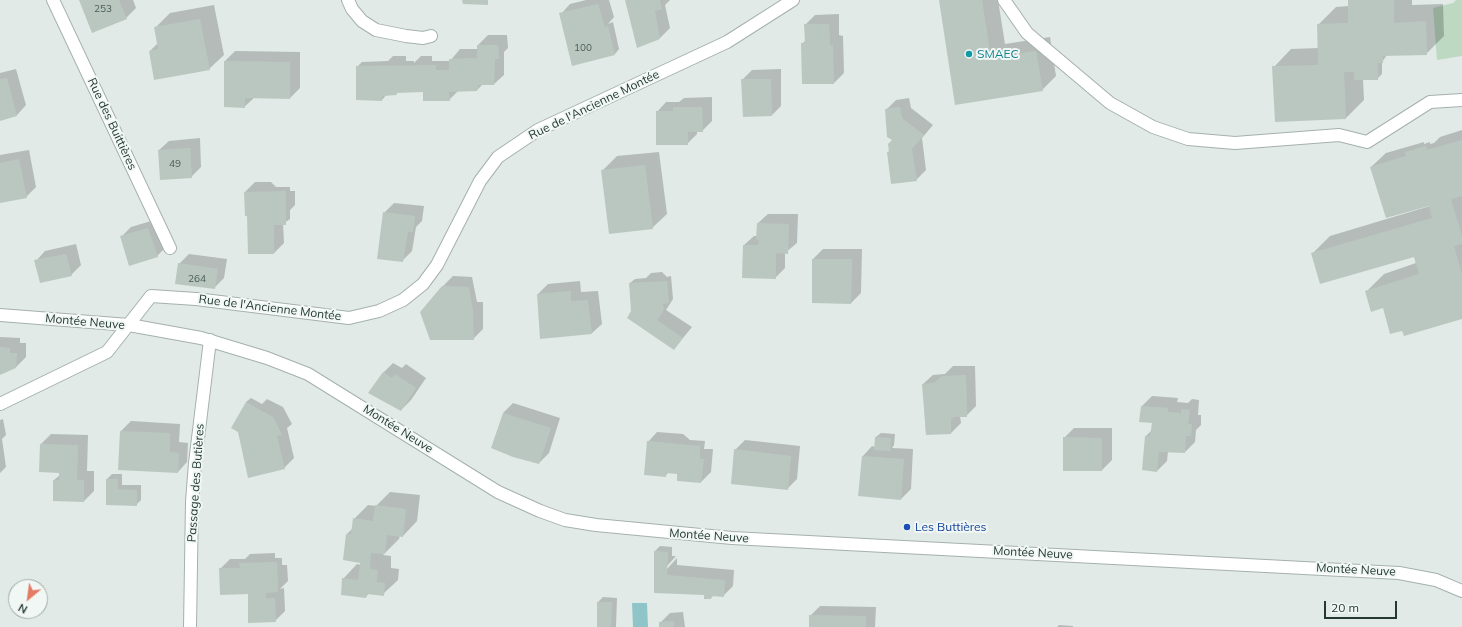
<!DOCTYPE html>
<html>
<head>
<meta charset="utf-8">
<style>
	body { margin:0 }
	#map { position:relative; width:1462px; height:627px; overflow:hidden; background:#e1eae6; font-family:Mulish,sans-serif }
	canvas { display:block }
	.north { position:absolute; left:8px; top:579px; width:40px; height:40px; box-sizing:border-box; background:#f1f7f4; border:1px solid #9faba6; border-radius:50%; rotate:209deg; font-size:11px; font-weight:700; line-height:16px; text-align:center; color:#243932 }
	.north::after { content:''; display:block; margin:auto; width:14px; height:18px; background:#e27c67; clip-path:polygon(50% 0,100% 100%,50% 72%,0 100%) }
	.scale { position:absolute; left:1324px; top:601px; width:73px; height:18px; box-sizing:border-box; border:2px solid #243932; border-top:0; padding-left:5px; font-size:12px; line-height:14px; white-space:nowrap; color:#243932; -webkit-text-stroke:3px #f1f7f4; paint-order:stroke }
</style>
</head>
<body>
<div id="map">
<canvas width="1462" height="627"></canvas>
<div class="north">N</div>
<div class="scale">20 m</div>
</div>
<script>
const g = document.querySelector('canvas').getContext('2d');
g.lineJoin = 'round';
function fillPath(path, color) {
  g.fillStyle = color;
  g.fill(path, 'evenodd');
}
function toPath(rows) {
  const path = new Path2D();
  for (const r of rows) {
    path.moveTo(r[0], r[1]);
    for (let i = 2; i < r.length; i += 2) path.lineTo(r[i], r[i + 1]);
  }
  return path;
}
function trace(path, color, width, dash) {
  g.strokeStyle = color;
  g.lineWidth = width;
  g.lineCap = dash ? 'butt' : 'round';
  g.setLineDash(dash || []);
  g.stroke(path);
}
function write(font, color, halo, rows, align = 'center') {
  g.font = font + ' Mulish,sans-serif';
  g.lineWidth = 4;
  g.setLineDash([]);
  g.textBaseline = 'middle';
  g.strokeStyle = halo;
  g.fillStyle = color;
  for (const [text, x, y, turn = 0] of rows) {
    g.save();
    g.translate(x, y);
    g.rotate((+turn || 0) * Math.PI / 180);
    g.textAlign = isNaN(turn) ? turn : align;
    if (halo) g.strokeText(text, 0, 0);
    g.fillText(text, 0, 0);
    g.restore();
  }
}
fillPath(toPath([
	[1456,0,1462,0,1462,56,1437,60,1433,8,1453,3]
]), '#bdd9c2');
fillPath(toPath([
	[632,603,647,603,648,627,633,627]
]), '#8fc5c9');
fillPath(toPath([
	[80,0,133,0,136,8,126,18],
	[586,0,609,0,614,17,608,24,613,22,619,49,615,54,561,14,570,4],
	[626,0,670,0,665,5,670,28,660,38,638,46],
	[940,0,998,0,1005,44,1050,37,1056,76,1042,90,956,104],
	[1349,0,1412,0,1412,5,1443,4,1444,36,1426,54,1387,55,1382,62,1382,74,1377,79,1363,79,1364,100,1346,118,1274,67,1291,49,1319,48,1318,25,1336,7,1349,6],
	[214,5,224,55,209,69,150,51,158,43,155,28,170,13],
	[839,14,839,35,843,36,844,73,834,83,802,44,806,40,805,25,815,15],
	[488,35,507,35,508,48,504,52,504,75,494,84,483,84,477,90,458,91,449,100,424,91,399,92,396,94,387,94,382,100,357,99,357,67,362,62,388,61,393,56,406,56,406,61,414,61,414,63,421,56,432,56,432,61,450,61,460,49,478,49,478,45],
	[235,51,300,52,300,88,290,98,254,98,244,107,225,61],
	[16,69,26,105,17,115,0,120,0,73],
	[781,69,781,106,772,115,742,80,752,70],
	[712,97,712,121,702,131,697,131,697,134,687,144,657,112,666,102,679,102,684,98],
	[909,98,911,108,933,125,922,138,926,170,916,180,888,153,893,140,886,110,896,100],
	[1462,130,1462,318,1403,330,1383,307,1366,292,1384,274,1416,263,1414,256,1312,254,1330,236,1430,206,1371,167,1386,153,1424,142,1424,144,1430,142,1430,144,1434,143,1440,137],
	[200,138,201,167,191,177,159,150,169,141],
	[29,150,36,187,26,197,0,202,0,155],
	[659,152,667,214,652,228,602,171,617,156],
	[255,182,271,182,276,187,290,187,290,191,295,191,295,205,290,210,290,219,283,224,284,243,274,253,248,215,245,192],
	[394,203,424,206,422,221,416,227,412,251,402,261,384,213],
	[768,214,798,214,797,243,785,253,785,268,775,278,744,245,754,236,757,236,758,223],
	[158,219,167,246,157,256,121,237,131,227],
	[76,244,81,265,71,275,36,261,45,251],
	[823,249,862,249,861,293,851,303,813,259],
	[189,254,227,259,224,278,214,288,179,264],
	[662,272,667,277,671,276,673,299,666,310,692,327,674,349,632,311,630,283,635,279,646,278,651,273],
	[453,276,472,277,477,302,483,302,483,329,473,339,443,286],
	[580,281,581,292,598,291,602,324,592,333,538,294,548,284],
	[0,337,20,338,20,343,26,343,26,357,16,367,0,374],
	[393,363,402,368,406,364,426,378,411,400,401,410,383,373],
	[953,366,975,366,976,406,966,416,960,416,961,423,951,433,926,434,923,384,933,375,945,374],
	[1152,396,1178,398,1177,402,1188,403,1192,399,1199,400,1198,415,1201,415,1201,425,1196,430,1195,442,1185,452,1168,451,1167,461,1157,471,1146,436,1152,430,1153,422,1140,421,1142,406],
	[251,398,262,404,267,399,283,407,292,424,287,428,294,458,284,468,246,402],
	[513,403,560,418,549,453,539,463,503,413],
	[3,419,6,435,2,439,6,467,0,473,0,420],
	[131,421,180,424,179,442,188,443,187,462,178,472,121,431],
	[1074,428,1112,428,1112,460,1102,470,1064,438],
	[657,432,683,434,690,440,705,441,704,449,713,449,711,472,701,482,678,473,669,472,665,476,648,442],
	[881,433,895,434,894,445,892,448,913,449,911,489,901,499,863,456,872,446,875,447,876,437],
	[51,434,88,435,87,471,94,471,94,491,84,501,54,480,60,475,60,472,41,444],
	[745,440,800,446,797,479,787,489,735,450],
	[112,474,122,474,122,485,141,485,141,500,136,505,107,504,107,479],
	[390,492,420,495,417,521,403,536,400,535,399,539,383,555,391,556,391,568,399,569,398,580,383,594,369,593,366,597,343,579,357,564,361,565,347,534,353,528,354,519,368,505,376,506],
	[660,546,672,547,672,556,676,556,667,566,667,569,677,558,677,565,734,570,733,586,723,596,714,595,711,598,705,594,655,592,655,551],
	[275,553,275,558,282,558,282,565,287,565,288,581,280,589,284,588,285,611,275,621,249,593,220,569,230,559,245,559,250,554],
	[603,597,617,598,616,627,598,627,598,602],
	[820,606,876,607,875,627,810,627,810,616],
	[683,612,685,627,660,627,660,623,670,613],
	[1059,625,1073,626,1073,627,1057,627]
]), '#0003');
fillPath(toPath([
	[79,0,119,0,127,19,92,33],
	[462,0,488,0,488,5,463,4],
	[625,0,660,0,662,9,655,11,660,39,637,48],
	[939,0,982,0,991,58,1036,51,1043,91,955,105],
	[1348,0,1394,0,1394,23,1426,21,1427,55,1383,56,1383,63,1378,63,1378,80,1354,80,1354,72,1344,72,1346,119,1275,122,1272,66,1318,65,1317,24,1348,23],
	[598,4,605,27,608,26,615,55,572,66,559,13],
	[200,19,210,70,154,80,149,51,158,49,154,27],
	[804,24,829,24,830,45,833,45,834,84,802,84,801,43,805,43],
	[477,45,498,45,499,59,495,59,494,85,478,85,477,91,449,92,450,101,423,101,423,92,396,93,397,95,382,96,382,101,356,100,356,66,436,65,436,70,449,70,449,59,477,58],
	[224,61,290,62,290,99,245,98,245,108,224,107],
	[7,78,17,116,0,121,0,79],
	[741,79,771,79,772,116,743,117],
	[673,107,702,107,703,132,688,132,688,145,656,145,656,111,673,111],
	[900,107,902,118,924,135,912,149,917,181,891,184,887,152,889,152,888,144,892,140,887,137,885,109],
	[1462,140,1462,196,1451,199,1462,236,1462,244,1454,246,1462,274,1462,319,1404,336,1402,331,1390,334,1383,308,1371,312,1365,291,1419,274,1414,257,1320,284,1311,253,1432,218,1429,206,1386,218,1370,167,1406,156,1405,152,1426,146,1427,150],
	[190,148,192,178,160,180,158,150],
	[19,159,27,198,0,203,0,163],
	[645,165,653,229,609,234,601,170],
	[286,191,286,225,274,225,274,254,248,254,247,216,245,216,244,192],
	[383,212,415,216,413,232,408,232,403,262,377,259],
	[757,223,789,224,788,254,776,253,776,279,742,278,743,245,758,245,759,240,756,240],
	[148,228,158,257,129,266,120,236],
	[66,254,72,276,40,283,34,260],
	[812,259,852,259,851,304,812,303],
	[178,263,218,269,215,289,175,284],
	[667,281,669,303,663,304,664,310,657,320,683,338,674,350,627,318,631,311,629,283],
	[442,286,469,287,473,311,474,340,430,340,420,312],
	[571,291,571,301,588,300,592,334,540,339,537,294],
	[0,347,10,348,10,353,17,353,16,368,0,375],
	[383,372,392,378,395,374,416,388,401,411,368,393],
	[966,375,967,417,954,417,951,420,951,434,926,435,922,384,934,383,942,376],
	[246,402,273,417,282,435,277,436,285,469,248,478,238,432,231,428],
	[1141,406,1168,408,1168,412,1181,413,1181,409,1190,410,1188,424,1192,424,1191,436,1186,436,1185,453,1159,452,1157,472,1142,470,1145,436,1150,436,1152,423,1139,422],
	[503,413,551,428,539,464,513,457,491,448],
	[120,431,170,433,170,452,179,453,178,473,118,470],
	[875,437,891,438,890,451,874,450],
	[1063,437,1102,438,1102,471,1063,471],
	[647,441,700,446,700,459,704,459,701,483,677,481,677,474,666,473,666,477,644,475],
	[40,444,78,445,77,480,84,480,84,502,53,501,53,480,59,480,59,473,39,472],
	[734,449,791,456,788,490,731,484],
	[862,456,904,459,901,500,858,496],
	[106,479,118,479,118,489,137,490,137,506,106,505],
	[375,505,406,509,403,537,387,535,385,554,371,553,370,569,378,570,377,582,385,583,384,596,367,594,366,598,341,595,342,578,358,580,360,563,343,560,346,534,351,534,353,518,373,521],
	[654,551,668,552,667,575,725,580,724,597,712,596,711,599,704,599,704,595,654,593],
	[277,562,278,592,266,593,266,598,275,598,276,622,248,623,248,594,220,595,219,568,240,568,239,563],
	[597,602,612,602,611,627,597,627],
	[809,615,866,616,866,627,809,627],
	[674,621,674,627,659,627,659,622]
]), '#bac7c1');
const service = toPath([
	[1004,0,1027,33,1110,103,1153,127,1188,139,1235,143,1339,135,1367,142,1430,102,1462,100]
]);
const minor = toPath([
	[53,0,170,248],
	[348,0,352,9,362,21,376,30,406,36,423,38,431,36],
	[0,404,107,352,151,296,196,299,349,318,379,311,403,300,423,284,437,265,480,181,498,157,538,130,727,42,793,0],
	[190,627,192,502,195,463,210,340]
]);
const tertiary = toPath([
	[0,315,129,325,201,338,267,358,308,374,498,492,540,511,565,520,596,525,732,538,1399,573,1436,580,1462,591]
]);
trace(service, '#a5b1ac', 14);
trace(minor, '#a5b1ac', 14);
trace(tertiary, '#a5b1ac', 14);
trace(service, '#fff', 12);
trace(minor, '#fff', 12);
trace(tertiary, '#fff', 12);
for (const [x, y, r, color] of [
	[969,54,4,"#0f9aa8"],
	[907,527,4,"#1a4fb4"]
]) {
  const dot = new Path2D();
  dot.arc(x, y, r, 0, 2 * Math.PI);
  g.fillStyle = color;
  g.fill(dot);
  trace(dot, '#f1f7f4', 1.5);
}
write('10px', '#4a5c56', null, [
	["253",103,9],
	["100",583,48],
	["49",175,164],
	["264",197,279]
]);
write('12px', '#0d838f', '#f1f7f4', [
	["SMAEC",977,54]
], 'left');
write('12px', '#243932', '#f1f7f4', [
	["Rue de l'Ancienne Montée",594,105,-26],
	["Rue des Buittières",112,124,65],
	["Rue de l'Ancienne Montée",270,308,7],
	["Montée Neuve",85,322,5],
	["Montée Neuve",398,429,32],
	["Passage des Butières",196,483,-86],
	["Montée Neuve",709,536,4],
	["Montée Neuve",1033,553,3],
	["Montée Neuve",1356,570,3]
]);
write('12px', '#164399', '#f1f7f4', [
	["Les Buttières",915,527]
], 'left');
</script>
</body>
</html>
